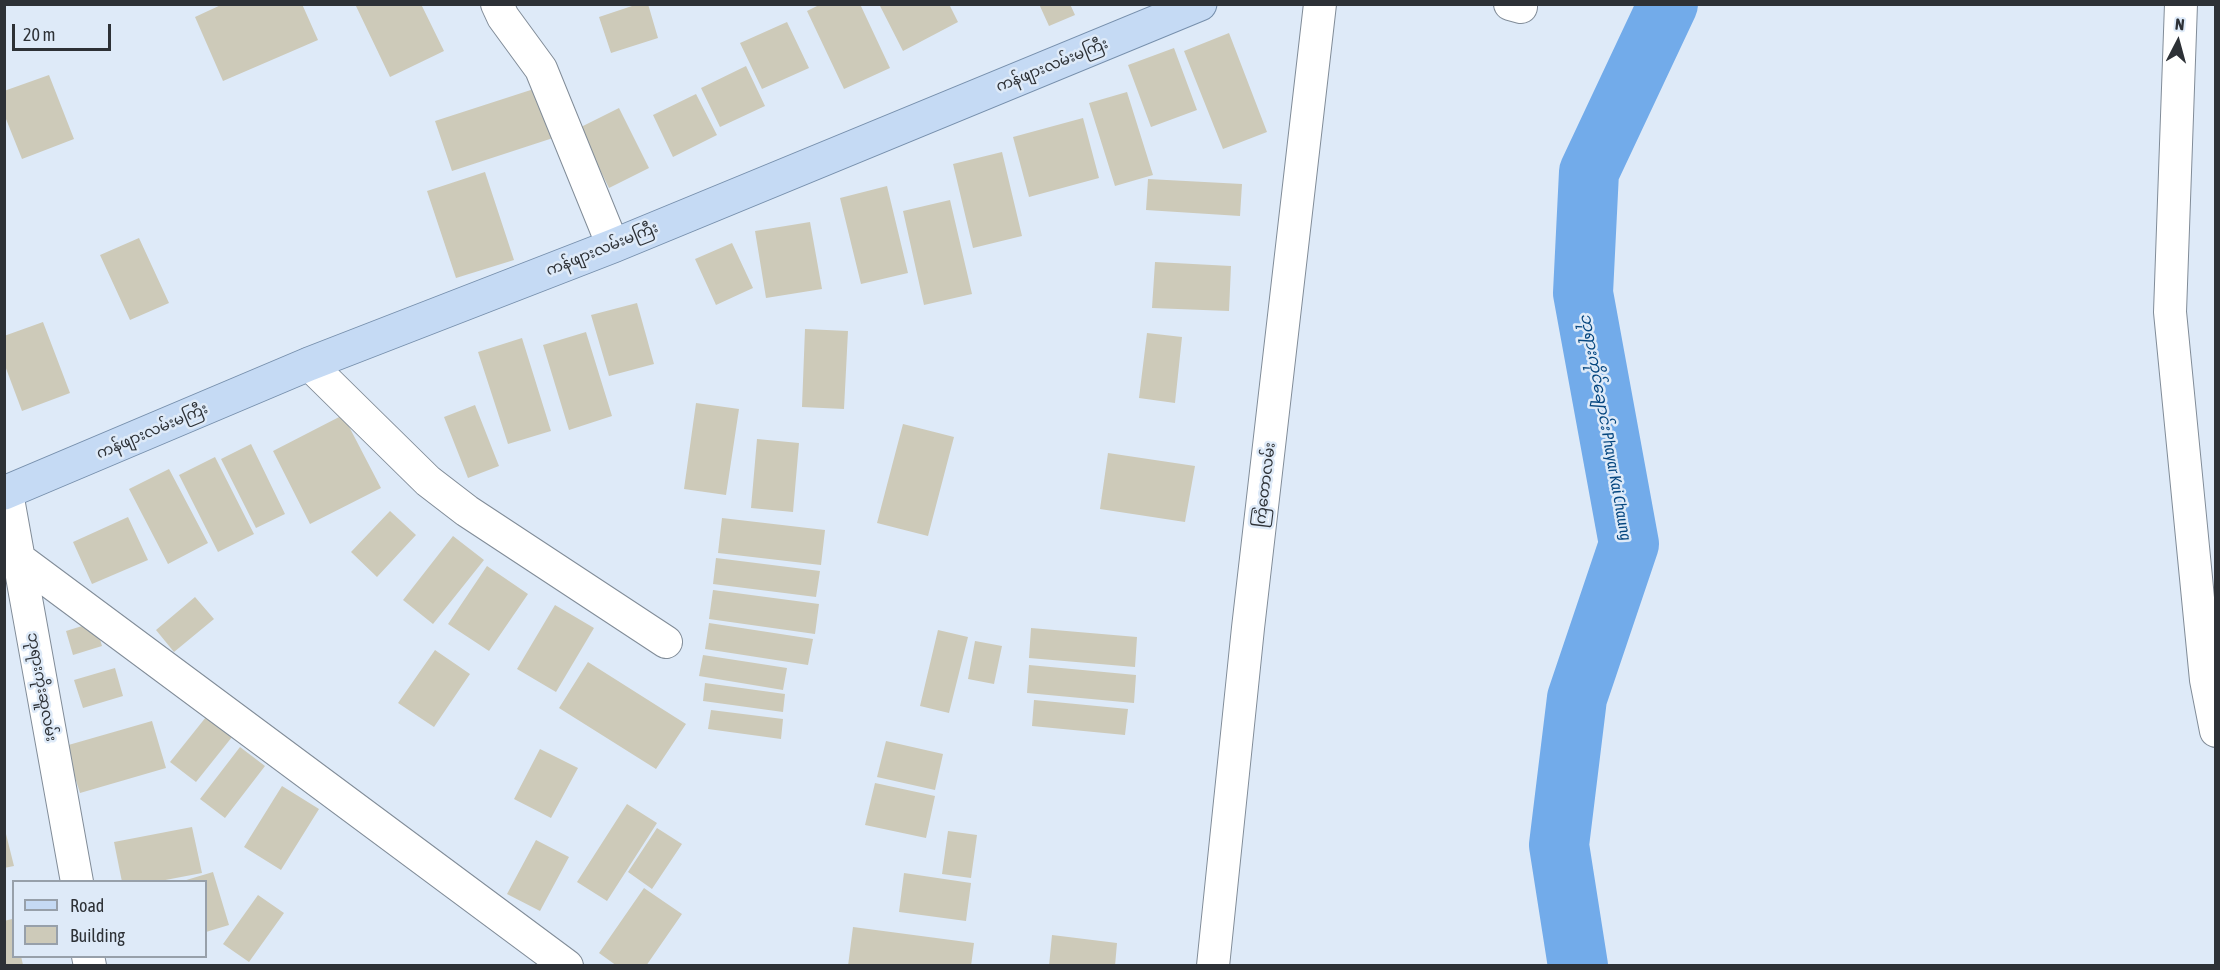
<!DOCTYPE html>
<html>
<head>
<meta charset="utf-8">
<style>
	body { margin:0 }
	#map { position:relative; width:2220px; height:970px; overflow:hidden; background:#deeaf8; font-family:"Asap Condensed",sans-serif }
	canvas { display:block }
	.frame { position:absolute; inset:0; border:6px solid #2d3136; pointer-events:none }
	.legend { position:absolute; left:12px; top:880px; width:195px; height:78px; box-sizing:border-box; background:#deeaf8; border:2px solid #97a0aa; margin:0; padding:8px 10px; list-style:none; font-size:18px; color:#2d3136 }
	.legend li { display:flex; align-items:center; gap:12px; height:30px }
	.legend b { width:30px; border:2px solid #97a0aa }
	.north { position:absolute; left:2148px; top:12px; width:60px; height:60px; -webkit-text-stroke:4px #deeaf8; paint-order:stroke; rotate:6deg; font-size:16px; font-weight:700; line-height:24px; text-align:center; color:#2d3136 }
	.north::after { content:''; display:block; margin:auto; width:21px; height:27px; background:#2d3136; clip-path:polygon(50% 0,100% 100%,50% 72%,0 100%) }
	.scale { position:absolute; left:12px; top:24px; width:99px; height:27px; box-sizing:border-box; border:3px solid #2d3136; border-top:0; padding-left:8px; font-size:18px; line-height:21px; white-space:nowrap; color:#2d3136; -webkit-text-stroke:4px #deeaf8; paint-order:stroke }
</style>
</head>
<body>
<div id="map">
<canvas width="2220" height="970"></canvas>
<div class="frame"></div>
<ul class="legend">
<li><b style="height:8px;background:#c5daf4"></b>Road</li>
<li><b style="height:16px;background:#cdcab9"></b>Building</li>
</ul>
<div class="north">N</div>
<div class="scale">20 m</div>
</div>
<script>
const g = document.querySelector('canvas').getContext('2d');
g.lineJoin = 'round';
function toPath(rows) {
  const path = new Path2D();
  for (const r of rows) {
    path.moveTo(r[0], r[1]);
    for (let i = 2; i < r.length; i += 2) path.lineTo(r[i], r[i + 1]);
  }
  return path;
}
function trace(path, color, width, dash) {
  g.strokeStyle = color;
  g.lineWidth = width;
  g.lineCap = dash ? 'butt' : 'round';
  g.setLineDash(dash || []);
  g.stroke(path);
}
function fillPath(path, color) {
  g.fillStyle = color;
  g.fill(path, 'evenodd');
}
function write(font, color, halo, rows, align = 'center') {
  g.font = font + ' "Asap Condensed","Noto Sans Myanmar",sans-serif';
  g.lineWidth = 5;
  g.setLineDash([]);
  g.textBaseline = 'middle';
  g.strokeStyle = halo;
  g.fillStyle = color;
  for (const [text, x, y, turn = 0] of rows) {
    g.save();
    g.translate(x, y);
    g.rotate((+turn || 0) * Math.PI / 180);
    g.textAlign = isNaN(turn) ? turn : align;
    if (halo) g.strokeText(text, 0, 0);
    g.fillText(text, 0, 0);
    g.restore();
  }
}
trace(toPath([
	[1578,966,1559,845,1577,698,1629,544,1583,293,1589,172,1668,4]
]), '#72abea', 60);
fillPath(toPath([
	[223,4,302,4,318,40,223,81,195,17],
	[355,4,421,4,444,51,390,77],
	[638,4,648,4,658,38,611,53,599,17],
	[821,4,860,4,890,68,844,89,807,11],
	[879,4,949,4,958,22,903,51],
	[1039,4,1070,4,1075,15,1049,26],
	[787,22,809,68,762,89,740,43],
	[1229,33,1267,132,1223,149,1184,51],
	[1174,48,1197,110,1151,127,1128,65],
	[746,66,765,106,720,127,701,88],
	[49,75,74,139,22,159,4,114,4,91],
	[540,87,556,137,452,171,435,121],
	[1127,92,1153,175,1115,186,1089,103],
	[696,94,717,135,673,157,653,115],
	[619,108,649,168,609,188,579,128],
	[1083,118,1099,178,1029,197,1013,137],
	[1002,152,1022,236,973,248,953,164],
	[485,172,514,260,456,278,427,191],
	[1148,179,1242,184,1240,216,1146,210],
	[887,186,908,273,861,284,840,198],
	[950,200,972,294,924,305,903,211],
	[810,222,822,289,766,298,755,231],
	[139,238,169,303,130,320,100,255],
	[732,243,753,288,716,305,695,259],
	[1155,262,1231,266,1229,311,1152,308],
	[637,303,654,364,609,376,591,315],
	[43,322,70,393,22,411,4,363,4,336],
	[805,329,848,331,844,409,802,407],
	[586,332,612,416,569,430,543,345],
	[1147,333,1182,337,1175,403,1139,398],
	[522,338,551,431,508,444,478,352],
	[696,403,739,409,726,495,684,489],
	[475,405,499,466,468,478,444,417],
	[343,415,381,488,310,524,273,451],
	[903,424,954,437,928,536,877,523],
	[757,439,799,443,793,512,751,508],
	[251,444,285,514,256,528,221,459],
	[1108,453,1195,466,1185,522,1100,509],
	[215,457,254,534,218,552,179,475],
	[169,469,208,543,168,564,129,489],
	[390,511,416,535,377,577,351,552],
	[128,517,148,560,92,584,73,542],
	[722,518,825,530,821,565,718,553],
	[453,536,484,560,433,624,403,600],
	[716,558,820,571,816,597,713,584],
	[487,566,528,594,489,651,448,624],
	[713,590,819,604,815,634,709,619],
	[195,597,214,619,174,652,156,630],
	[555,605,594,628,556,692,517,669],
	[95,622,102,646,73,655,66,631],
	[709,623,813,639,808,665,705,649],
	[1031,628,1137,637,1135,667,1029,658],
	[938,630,968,637,949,713,920,706],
	[975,641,1002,646,994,684,968,679],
	[435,650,470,674,434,727,398,703],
	[703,655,787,668,783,690,699,676],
	[588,662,686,724,656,769,559,708],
	[1029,665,1136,675,1134,703,1027,693],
	[115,668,123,696,83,708,74,680],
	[705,683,785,694,783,712,703,701],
	[1034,700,1128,709,1125,735,1032,726],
	[711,710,783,719,781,739,708,729],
	[206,717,232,737,196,782,170,762],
	[152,721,166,768,80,793,65,746],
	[886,741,943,754,935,790,877,777],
	[240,747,265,766,225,818,200,799],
	[540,749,578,768,551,818,514,799],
	[875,783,935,796,926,838,865,825],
	[282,786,319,809,281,870,244,847],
	[627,804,657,823,607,901,577,882],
	[4,826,14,866,4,868],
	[192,827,202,873,155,882,122,882,114,842],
	[657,828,682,844,652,889,628,872],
	[948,831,977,835,971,878,942,874],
	[536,840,569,857,540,911,507,894],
	[213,872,229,925,206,932,206,882,183,881],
	[904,873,971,883,966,921,899,912],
	[644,888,682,914,646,966,617,966,599,953],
	[258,895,284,913,249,962,223,944],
	[12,919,14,956,21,956,23,965,21,966,4,966,4,921],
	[853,927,974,943,971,966,848,966],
	[1052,935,1117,943,1115,966,1049,966]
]), '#cdcab9');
const minor = toPath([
	[497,4,503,17,541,69,613,246],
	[1510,4,1521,7],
	[2181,4,2170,312,2206,680,2216,731],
	[309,364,428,481,467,511,666,642],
	[7,493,77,882],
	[18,558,567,966],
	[88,956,90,966],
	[1213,966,1248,628,1320,4]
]);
const major = toPath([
	[4,493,309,364,613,246,1200,4]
]);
trace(minor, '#818c98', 34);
trace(major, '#768fac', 35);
trace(minor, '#fff', 32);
trace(major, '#c5daf4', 33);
write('15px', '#2d3136', '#deeaf8', [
	["ကန်ဖျားလမ်းမကြီး",1052,65,-22],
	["ကန်ဖျားလမ်းမကြီး",602,249,-22],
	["ကန်ဖျားလမ်းမကြီး",152,431,-23],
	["ကြံတောလမ်း",1265,485,-83],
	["ဘုရားကိုးဆူလမ်း",42,687,80]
]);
write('italic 16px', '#05467f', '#deeaf8', [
	["ဘုရားကိုင်ချောင်း Phayar Kai Chaung",1606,427,80]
]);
</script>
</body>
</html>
